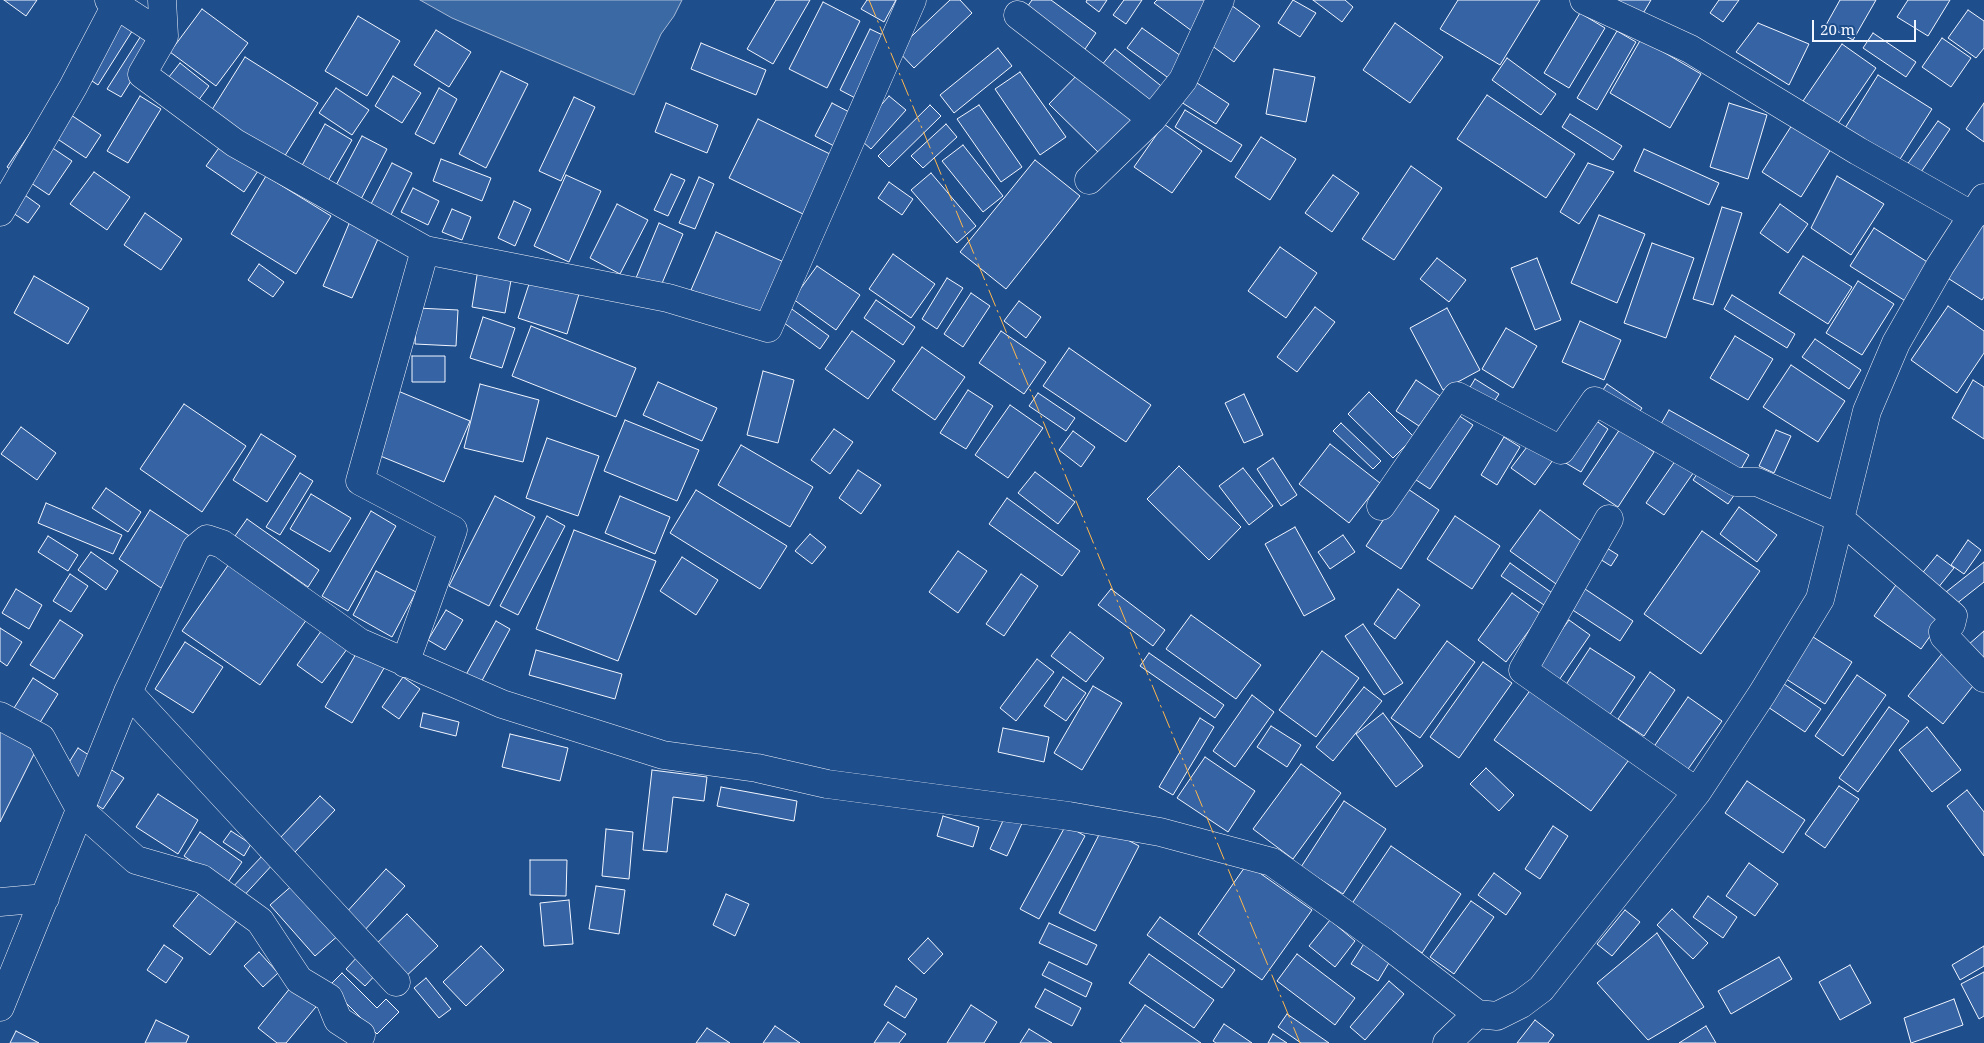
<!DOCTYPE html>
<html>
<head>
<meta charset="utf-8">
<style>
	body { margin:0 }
	#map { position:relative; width:1984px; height:1043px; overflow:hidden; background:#1f4e8c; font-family:"Noto Serif",serif }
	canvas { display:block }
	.scale { position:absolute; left:1812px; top:20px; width:104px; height:22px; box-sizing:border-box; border:2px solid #f2f6ff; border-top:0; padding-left:6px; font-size:15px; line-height:18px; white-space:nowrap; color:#f2f6ff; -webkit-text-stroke:4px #1f4e8c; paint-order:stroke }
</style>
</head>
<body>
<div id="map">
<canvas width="1984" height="1043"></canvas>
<div class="scale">20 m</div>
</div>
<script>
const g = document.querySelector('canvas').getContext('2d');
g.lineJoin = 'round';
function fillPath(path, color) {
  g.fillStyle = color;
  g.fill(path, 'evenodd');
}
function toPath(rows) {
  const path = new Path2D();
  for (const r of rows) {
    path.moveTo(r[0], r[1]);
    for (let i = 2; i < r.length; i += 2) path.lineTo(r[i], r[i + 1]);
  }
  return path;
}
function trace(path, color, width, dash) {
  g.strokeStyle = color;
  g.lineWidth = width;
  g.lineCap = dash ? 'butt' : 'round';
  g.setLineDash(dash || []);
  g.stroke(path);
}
const water = toPath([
	[420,0,682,0,674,16,661,34,634,95,452,18,420,0]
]);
fillPath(water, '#3b69a3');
trace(water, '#a8bbd7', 1);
const building = toPath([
	[4,0,37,0,26,16,4,0],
	[776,0,810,0,773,64,747,49,776,0],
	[867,0,896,0,884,22,861,9,867,0],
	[950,0,960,0,972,13,914,68,897,50,950,0],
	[1032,0,1051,0,1096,33,1083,52,1025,10,1032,0],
	[1087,0,1107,0,1099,12,1086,2,1087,0],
	[1124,0,1142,0,1126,24,1113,15,1124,0],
	[1157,0,1224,0,1260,26,1234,62,1154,3,1157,0],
	[1293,0,1316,13,1300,37,1278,23,1293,0],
	[1313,0,1345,0,1353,7,1342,22,1313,0],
	[1458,0,1540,0,1500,65,1440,29,1458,0],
	[1602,0,1651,0,1638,22,1602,0],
	[1719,0,1739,0,1723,22,1710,13,1719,0],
	[1840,0,1876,0,1853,40,1826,25,1840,0],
	[1908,0,1950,0,1928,36,1897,17,1908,0],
	[823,2,860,21,827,88,789,69,823,2],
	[202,9,248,43,216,86,170,52,202,9],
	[1968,10,1984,21,1984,48,1976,58,1948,38,1968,10],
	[1580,13,1605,28,1569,88,1544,73,1580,13],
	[358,16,400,41,367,96,325,71,358,16],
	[124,17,136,25,98,85,86,77,124,17],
	[1395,23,1443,57,1410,103,1363,70,1395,23],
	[1758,23,1809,44,1789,85,1736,52,1758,23],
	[146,28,159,36,121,97,107,89,146,28],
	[1142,28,1188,61,1174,82,1127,48,1142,28],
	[870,29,889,38,859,100,840,90,870,29],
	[436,30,471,52,449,87,414,65,436,30],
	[1617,31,1636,42,1597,110,1577,98,1617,31],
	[1873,33,1916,62,1906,77,1863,48,1873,33],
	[1942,38,1971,58,1951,87,1922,67,1942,38],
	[1641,39,1701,74,1670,128,1610,93,1641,39],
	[701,43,766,70,756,95,691,69,701,43],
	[1842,44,1876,68,1837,125,1803,101,1842,44],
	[998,48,1012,66,954,113,940,95,998,48],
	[1115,49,1165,89,1152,106,1101,66,1115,49],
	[245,57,318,103,281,162,208,116,245,57],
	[1507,58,1556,94,1541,115,1492,80,1507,58],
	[180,63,209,86,195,105,165,82,180,63],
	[1083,69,1136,122,1102,156,1049,104,1083,69],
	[1274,69,1315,77,1306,122,1266,114,1274,69],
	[501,71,528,84,486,168,459,154,501,71],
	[1020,72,1066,137,1040,155,995,89,1020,72],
	[1878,75,1932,109,1895,167,1842,133,1878,75],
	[393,76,421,93,402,123,375,106,393,76],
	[1194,81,1229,104,1216,124,1181,102,1194,81],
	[336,88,369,110,352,135,319,113,336,88],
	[439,88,457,99,434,144,415,134,439,88],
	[1487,95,1575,154,1546,198,1457,139,1487,95],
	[140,96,161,109,128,163,107,151,140,96],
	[889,96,906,110,871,149,855,135,889,96],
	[574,97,595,107,561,181,539,171,574,97],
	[666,103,718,125,707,153,655,132,666,103],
	[832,103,853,114,836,147,815,136,832,103],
	[1729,103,1767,115,1748,179,1710,167,1729,103],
	[1984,103,1984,142,1966,129,1984,103],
	[930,105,941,116,889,167,878,156,930,105],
	[979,105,1022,167,1001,182,957,119,979,105],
	[1185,110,1242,145,1231,162,1175,127,1185,110],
	[68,113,101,135,86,158,53,136,68,113],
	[1570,114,1622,146,1613,160,1562,127,1570,114],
	[758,119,832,155,803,214,729,178,758,119],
	[1938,121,1950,129,1917,178,1904,169,1938,121],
	[325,124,352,140,325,186,299,171,325,124],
	[946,124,957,137,923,168,911,156,946,124],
	[1164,124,1202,151,1172,193,1134,167,1164,124],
	[1792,125,1831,149,1801,197,1762,172,1792,125],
	[30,133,72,161,49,195,7,167,30,133],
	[362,136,387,149,358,205,333,191,362,136],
	[1261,137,1296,159,1270,200,1235,177,1261,137],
	[221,145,258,171,244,192,206,166,221,145],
	[963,145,1003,196,983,212,942,161,963,145],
	[1644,149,1719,183,1709,205,1634,171,1644,149],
	[441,159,491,178,482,201,433,181,441,159],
	[1035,160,1080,196,1006,289,960,252,1035,160],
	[392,163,412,173,391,215,370,206,392,163],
	[1588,163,1614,172,1579,224,1560,212,1588,163],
	[1411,166,1442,188,1394,260,1362,239,1411,166],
	[94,172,130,197,107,230,70,204,94,172],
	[931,173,976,226,957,243,911,190,931,173],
	[671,174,685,180,668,216,654,210,671,174],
	[566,175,601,191,569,262,534,246,566,175],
	[1333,175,1359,193,1332,232,1305,213,1333,175],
	[266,176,331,216,296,274,231,234,266,176],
	[1837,176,1884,204,1851,255,1811,228,1837,176],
	[699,177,714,184,695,229,679,223,699,177],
	[889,182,913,199,902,215,878,198,889,182],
	[413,188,439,201,428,225,401,212,413,188],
	[22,193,40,206,28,223,10,211,22,193],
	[514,201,531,209,515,246,498,238,514,201],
	[617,204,648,220,620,274,590,258,617,204],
	[1780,204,1808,224,1788,253,1760,233,1780,204],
	[1722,207,1742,213,1713,305,1693,299,1722,207],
	[452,209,471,217,462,240,442,232,452,209],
	[1984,211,1984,297,1982,300,1943,275,1984,211],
	[145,213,182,239,161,270,124,245,145,213],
	[1599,215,1645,234,1617,303,1571,283,1599,215],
	[351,219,381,232,352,298,323,286,351,219],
	[659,223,683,234,660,288,636,278,659,223],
	[1874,228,1932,265,1907,302,1850,266,1874,228],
	[716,232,784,262,759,319,691,290,716,232],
	[1652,243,1694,258,1666,338,1624,323,1652,243],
	[1280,247,1317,273,1286,318,1248,291,1280,247],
	[893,254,935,284,911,318,869,289,893,254],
	[1803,256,1852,287,1828,324,1779,293,1803,256],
	[1437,258,1466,280,1449,302,1420,279,1437,258],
	[1537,258,1561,320,1535,330,1511,268,1537,258],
	[259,264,284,282,273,297,248,280,259,264],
	[817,266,860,295,836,330,793,299,817,266],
	[478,269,512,275,505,313,472,307,478,269],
	[34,276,89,308,68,344,14,313,34,276],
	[531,278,579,294,567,334,518,318,531,278],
	[947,278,963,288,937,329,922,319,947,278],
	[1858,281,1894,304,1862,355,1826,333,1858,281],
	[971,293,990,306,963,347,944,334,971,293],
	[1732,295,1795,334,1787,348,1724,309,1732,295],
	[876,300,915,327,903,345,864,318,876,300],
	[1019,301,1041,317,1026,338,1004,321,1019,301],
	[1948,306,1984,331,1984,353,1957,393,1911,360,1948,306],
	[789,307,829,336,820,349,780,320,789,307],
	[1315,307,1335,322,1297,372,1277,357,1315,307],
	[417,308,458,310,456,346,415,344,417,308],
	[1447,308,1480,370,1443,390,1410,328,1447,308],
	[483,317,515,328,502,368,470,358,483,317],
	[1580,321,1621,340,1604,380,1562,362,1580,321],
	[531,326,636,368,616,417,512,376,531,326],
	[1506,328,1537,346,1513,388,1482,369,1506,328],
	[852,331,895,361,868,399,825,369,852,331],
	[1001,331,1046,362,1024,394,979,363,1001,331],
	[1735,336,1773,359,1748,400,1710,378,1735,336],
	[1815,339,1861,370,1849,389,1802,357,1815,339],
	[922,347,965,377,935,420,892,390,922,347],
	[1069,348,1151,405,1126,442,1043,386,1069,348],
	[412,356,445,356,445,382,412,382,412,356],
	[1791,365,1845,401,1818,442,1763,407,1791,365],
	[763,371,794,380,778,443,747,435,763,371],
	[1475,379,1499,394,1490,408,1466,394,1475,379],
	[1416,380,1440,396,1419,426,1396,411,1416,380],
	[1973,380,1984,387,1984,439,1952,418,1973,380],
	[658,382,717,408,702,441,643,415,658,382],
	[480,384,539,400,523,462,464,448,480,384],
	[1607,384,1642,408,1635,419,1599,396,1607,384],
	[968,390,993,406,966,449,940,433,968,390],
	[398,391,470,421,444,482,373,453,398,391],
	[1369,392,1414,437,1393,458,1348,414,1369,392],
	[1038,393,1075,418,1066,431,1029,406,1038,393],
	[1244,394,1263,435,1244,443,1225,403,1244,394],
	[184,404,246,446,202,512,140,469,184,404],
	[1010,405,1043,428,1008,478,975,455,1010,405],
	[1669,410,1749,455,1737,476,1657,431,1669,410],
	[1452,411,1473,425,1430,489,1410,476,1452,411],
	[1592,418,1608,429,1581,472,1564,462,1592,418],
	[625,420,699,450,677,501,604,471,625,420],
	[1341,423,1381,461,1373,469,1333,431,1341,423],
	[21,427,56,453,37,480,1,454,21,427],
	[834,429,853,442,830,474,811,460,834,429],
	[1620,429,1654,452,1618,507,1583,484,1620,429],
	[1776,430,1791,436,1774,473,1759,466,1776,430],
	[1073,431,1095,447,1081,467,1059,450,1073,431],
	[261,434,296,456,267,502,233,480,261,434],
	[1504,437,1520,447,1497,485,1481,475,1504,437],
	[547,438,599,456,578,516,526,498,547,438],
	[1530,443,1553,460,1535,485,1511,468,1530,443],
	[1330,444,1380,483,1349,523,1299,484,1330,444],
	[741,445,813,487,790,527,718,485,741,445],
	[1680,454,1698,466,1664,515,1646,503,1680,454],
	[1273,458,1297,495,1281,506,1257,469,1273,458],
	[1179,466,1241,527,1209,560,1147,499,1179,466],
	[1702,467,1737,491,1728,504,1693,480,1702,467],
	[1243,468,1273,506,1249,525,1219,486,1243,468],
	[858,470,881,485,861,514,839,498,858,470],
	[1035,472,1075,502,1058,524,1018,493,1035,472],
	[300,473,313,481,280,535,266,527,300,473],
	[1405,487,1439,510,1401,569,1366,546,1405,487],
	[106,488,141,512,128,532,92,508,106,488],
	[696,490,787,546,760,589,670,533,696,490],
	[311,494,351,518,330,552,290,529,311,494],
	[495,496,535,517,489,606,449,586,495,496],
	[620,496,670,517,655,554,605,533,620,496],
	[1007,498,1080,551,1062,576,989,524,1007,498],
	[46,503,122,535,113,554,38,523,46,503],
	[1739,507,1777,535,1757,562,1720,534,1739,507],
	[150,510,194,539,161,588,119,559,150,510],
	[1540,510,1588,546,1559,586,1510,551,1540,510],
	[371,511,396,526,348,611,322,596,371,511],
	[547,516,565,526,518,615,500,606,547,516],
	[1455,516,1500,546,1472,589,1427,559,1455,516],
	[247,519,319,570,308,587,235,536,247,519],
	[1295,527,1335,599,1304,616,1265,544,1295,527],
	[574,530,656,561,618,661,536,629,574,530],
	[1702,531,1760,571,1701,654,1644,614,1702,531],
	[810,534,826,547,812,564,795,551,810,534],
	[1343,535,1355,552,1330,569,1318,552,1343,535],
	[48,536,78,555,68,571,38,552,48,536],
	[1968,540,1981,550,1964,574,1951,565,1968,540],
	[1602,545,1618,555,1611,566,1595,556,1602,545],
	[958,551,987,571,958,613,929,592,958,551],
	[91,552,118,571,106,590,78,570,91,552],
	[1937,555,1954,568,1937,589,1920,576,1937,555],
	[682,557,718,580,696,615,660,591,682,557],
	[1984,562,1984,582,1951,608,1941,596,1984,562],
	[1510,563,1555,595,1547,607,1501,576,1510,563],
	[229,564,307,619,260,685,182,631,229,564],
	[376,571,416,592,392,637,353,615,376,571],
	[70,574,88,586,71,612,53,601,70,574],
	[1021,574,1038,586,1004,636,986,624,1021,574],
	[1898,582,1945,615,1921,649,1874,616,1898,582],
	[1582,587,1633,621,1620,641,1568,607,1582,587],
	[16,589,42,605,29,629,2,613,16,589],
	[1111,589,1165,630,1153,646,1098,605,1111,589],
	[1398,589,1420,605,1395,639,1374,624,1398,589],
	[1512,593,1541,614,1506,662,1478,640,1512,593],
	[446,610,463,620,445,650,428,640,446,610],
	[1191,615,1261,665,1236,699,1166,649,1191,615],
	[60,620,83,635,54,679,30,665,60,620],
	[1569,620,1590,635,1557,683,1535,667,1569,620],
	[496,621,510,629,478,688,463,680,496,621],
	[1363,624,1403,683,1384,695,1345,636,1363,624],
	[324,627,350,645,322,683,297,665,324,627],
	[0,628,22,642,7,666,0,661,0,628],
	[1984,631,1984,665,1968,645,1984,631],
	[1070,632,1104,658,1086,682,1051,656,1070,632],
	[1810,635,1852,662,1825,704,1783,677,1810,635],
	[1447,641,1475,662,1420,738,1391,718,1447,641],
	[185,642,223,667,193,713,155,689,185,642],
	[360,647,387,663,352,723,325,707,360,647],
	[1590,648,1635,677,1609,716,1565,686,1590,648],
	[536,650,622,674,615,699,529,675,536,650],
	[1945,650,1980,677,1943,724,1908,696,1945,650],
	[1322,651,1359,678,1316,737,1279,710,1322,651],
	[1149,653,1224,705,1215,718,1140,666,1149,653],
	[1037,659,1054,672,1016,721,1000,708,1037,659],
	[1483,662,1512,683,1459,758,1430,737,1483,662],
	[1650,672,1675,690,1644,736,1618,719,1650,672],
	[1857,675,1886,695,1843,756,1815,736,1857,675],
	[403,677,420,689,399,719,382,707,403,677],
	[1063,677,1086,693,1066,721,1044,706,1063,677],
	[33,678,58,694,34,732,9,716,33,678],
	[1537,681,1634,753,1591,811,1494,740,1537,681],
	[1781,682,1821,709,1805,732,1765,705,1781,682],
	[1093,686,1122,703,1082,770,1054,753,1093,686],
	[1364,687,1382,701,1333,761,1316,747,1364,687],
	[1252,695,1274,712,1235,767,1213,751,1252,695],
	[1688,697,1722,721,1686,772,1653,748,1688,697],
	[1889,707,1909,721,1858,792,1839,778,1889,707],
	[423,713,459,722,456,736,420,727,423,713],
	[1383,713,1423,766,1396,787,1356,734,1383,713],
	[1200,718,1214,727,1173,795,1159,787,1200,718],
	[1271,726,1301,745,1287,767,1257,747,1271,726],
	[1927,727,1961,770,1932,792,1899,750,1927,727],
	[1003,728,1049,737,1044,762,998,752,1003,728],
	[0,729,37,748,0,822,0,729],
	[510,734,568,748,560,781,502,767,510,734],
	[78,748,124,778,103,809,58,780,78,748],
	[1205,757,1255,791,1228,832,1177,798,1205,757],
	[1301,764,1341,793,1293,859,1253,829,1301,764],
	[1486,768,1514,795,1499,811,1470,784,1486,768],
	[652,770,707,777,704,801,673,797,667,852,643,850,652,770],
	[1747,781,1805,820,1783,853,1725,813,1747,781],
	[1839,786,1859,799,1825,848,1805,834,1839,786],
	[721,787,797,801,794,821,717,806,721,787],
	[1967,790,1984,812,1984,856,1947,806,1967,790],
	[158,794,198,820,178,854,136,827,158,794],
	[320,796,335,810,294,853,279,839,320,796],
	[1344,801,1386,829,1343,894,1301,867,1344,801],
	[1007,812,1024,819,1007,856,990,849,1007,812],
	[943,816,979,827,973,847,937,836,943,816],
	[1066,825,1085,836,1039,919,1020,909,1066,825],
	[1553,826,1568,836,1540,879,1525,869,1553,826],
	[1103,827,1139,846,1095,931,1059,913,1103,827],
	[606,829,633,832,629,879,602,876,606,829],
	[231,831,251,844,244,856,223,842,231,831],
	[200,832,242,862,226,885,184,856,200,832],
	[1391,846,1461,894,1422,953,1351,905,1391,846],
	[264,854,274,863,240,900,229,891,264,854],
	[530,860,567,860,566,896,530,895,530,860],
	[1749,863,1778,884,1755,916,1726,896,1749,863],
	[1247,864,1312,910,1262,980,1198,934,1247,864],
	[386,869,405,886,363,932,344,915,386,869],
	[1494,873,1521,893,1506,915,1478,895,1494,873],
	[295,883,341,933,315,956,270,905,295,883],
	[206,885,242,914,210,955,173,926,206,885],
	[596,886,625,890,619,934,589,929,596,886],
	[726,894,749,904,735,936,713,925,726,894],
	[1708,896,1737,917,1723,938,1693,917,1708,896],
	[569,900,573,944,544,946,540,903,569,900],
	[1471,901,1494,917,1454,974,1430,957,1471,901],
	[1672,909,1708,943,1693,959,1657,925,1672,909],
	[1625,910,1640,922,1612,956,1597,944,1625,910],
	[407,914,438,946,402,980,371,949,407,914],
	[1160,917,1235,970,1222,988,1147,935,1160,917],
	[1330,920,1355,941,1335,967,1309,946,1330,920],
	[1049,923,1097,945,1087,965,1039,943,1049,923],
	[1657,933,1704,1007,1648,1040,1597,983,1657,933],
	[928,938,943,954,924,974,908,959,928,938],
	[1367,939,1393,956,1378,981,1351,964,1367,939],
	[164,945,183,958,166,983,147,970,164,945],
	[481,946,504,970,466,1006,443,982,481,946],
	[1984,946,1984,966,1960,980,1952,965,1984,946],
	[259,952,278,973,263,987,244,966,259,952],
	[360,954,379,971,365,986,346,969,360,954],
	[1149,954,1214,1000,1194,1028,1129,983,1149,954],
	[1297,954,1355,998,1335,1025,1277,981,1297,954],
	[1779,957,1792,979,1731,1014,1718,991,1779,957],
	[1049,962,1092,983,1086,997,1042,975,1049,962],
	[1850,965,1871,1003,1840,1020,1819,982,1850,965],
	[1984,972,1984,1016,1979,1019,1961,984,1984,972],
	[342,973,377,1008,386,999,399,1012,377,1034,329,986,342,973],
	[426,978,451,1009,439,1018,414,988,426,978],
	[1389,981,1404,994,1365,1040,1350,1027,1389,981],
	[295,982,320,1002,286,1043,277,1043,258,1028,295,982],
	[896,986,917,999,905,1018,884,1005,896,986],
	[1045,989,1081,1008,1072,1026,1035,1007,1045,989],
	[1954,999,1963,1025,1911,1043,1904,1018,1954,999],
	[971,1005,997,1022,984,1043,947,1043,971,1005],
	[1145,1005,1201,1043,1123,1043,1120,1041,1145,1005],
	[1287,1014,1329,1043,1301,1043,1278,1027,1287,1014],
	[156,1020,189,1036,186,1043,145,1043,156,1020],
	[1535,1020,1554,1035,1548,1043,1517,1043,1535,1020],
	[888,1022,906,1034,899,1043,874,1043,888,1022],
	[1224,1024,1252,1043,1216,1043,1213,1041,1224,1024],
	[775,1026,800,1043,763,1043,775,1026],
	[1706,1026,1716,1043,1679,1043,1706,1026],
	[707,1028,730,1043,696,1043,707,1028],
	[1029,1029,1052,1043,1020,1043,1029,1029],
	[16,1031,39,1043,10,1043,16,1031],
	[1273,1034,1287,1043,1268,1043,1273,1034]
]);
fillPath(building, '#3563a3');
trace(building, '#f2f6ff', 1);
const street = toPath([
	[109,0,164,36,142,74,235,143,425,250,360,481,453,530,405,663],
	[162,0,164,36],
	[1584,0,1690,49,1858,151,1973,216],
	[1018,15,1152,119],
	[1089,180,1152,119,1183,80,1220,0],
	[0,212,73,87,116,5],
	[425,250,668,298,768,328,912,0],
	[1381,506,1457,396,1561,450,1595,401,1736,482,1757,482,1839,518,1953,616,1951,624,1943,632,1944,636,1984,678],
	[1609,519,1523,670,1697,792],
	[128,692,396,982],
	[0,716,41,738,81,811,136,860,202,879,260,921,299,980,329,998,338,1020,361,1035],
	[0,902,45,898],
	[0,1007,128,692,196,548,207,539,222,544,359,642,502,704,663,755,757,768,827,784,1069,816,1160,832,1272,862,1384,942,1477,1014,1497,1016,1521,1004,1541,989,1697,792,1762,694,1820,599,1867,411,1896,343,1940,266,1984,198],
	[1447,1043,1477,1014]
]);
trace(street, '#f2f6ff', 29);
trace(street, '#1f4e8c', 28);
trace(toPath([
	[869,0,1300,1043]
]), '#ffb74d', 1, [18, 4, 2.5, 4]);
</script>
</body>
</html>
